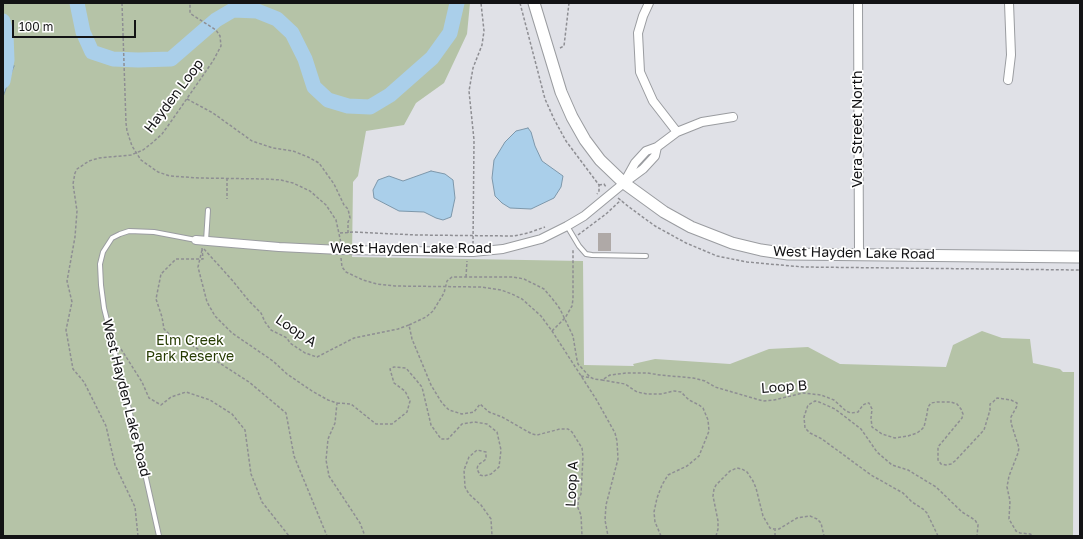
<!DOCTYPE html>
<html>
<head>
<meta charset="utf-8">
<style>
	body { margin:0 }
	#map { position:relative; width:1083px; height:539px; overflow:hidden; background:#e0e1e7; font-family:"Golos Text",sans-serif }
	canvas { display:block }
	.frame { position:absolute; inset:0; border:4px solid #131315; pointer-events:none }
	.scale { position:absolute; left:12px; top:20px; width:124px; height:18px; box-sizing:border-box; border:2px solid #131315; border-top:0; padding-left:5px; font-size:12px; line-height:14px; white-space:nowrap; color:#131315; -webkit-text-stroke:3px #fff; paint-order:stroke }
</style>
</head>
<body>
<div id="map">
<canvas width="1083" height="539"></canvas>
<div class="frame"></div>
<div class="scale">100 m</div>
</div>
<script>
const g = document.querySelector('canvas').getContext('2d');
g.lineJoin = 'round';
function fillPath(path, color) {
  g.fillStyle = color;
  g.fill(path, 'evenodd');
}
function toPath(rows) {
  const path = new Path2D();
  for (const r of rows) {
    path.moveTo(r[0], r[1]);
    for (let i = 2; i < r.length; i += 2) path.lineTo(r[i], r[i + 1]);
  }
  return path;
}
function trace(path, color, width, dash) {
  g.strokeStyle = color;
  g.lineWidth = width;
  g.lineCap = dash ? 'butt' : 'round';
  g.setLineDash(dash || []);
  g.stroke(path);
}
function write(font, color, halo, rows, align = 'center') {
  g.font = font + ' "Golos Text",sans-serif';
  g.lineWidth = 3.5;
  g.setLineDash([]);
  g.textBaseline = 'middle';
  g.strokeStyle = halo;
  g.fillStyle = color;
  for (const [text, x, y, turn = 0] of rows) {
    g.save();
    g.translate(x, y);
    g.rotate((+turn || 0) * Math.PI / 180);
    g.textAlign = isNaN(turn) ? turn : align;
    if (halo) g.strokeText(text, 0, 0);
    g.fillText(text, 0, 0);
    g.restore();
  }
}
fillPath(toPath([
	[3,3,470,3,467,34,444,83,416,103,404,125,366,131,358,176,353,182,352,257,583,261,584,365,634,366,633,364,655,359,730,364,769,349,808,347,840,364,946,367,953,345,982,331,1002,338,1030,339,1033,363,1060,369,1063,372,1074,372,1073,536,3,536,3,97,14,67,3,68]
]), '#b5c3a7');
const water = toPath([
	[14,66,3,97,3,68,14,66],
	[528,128,531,132,535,146,542,161,563,176,561,187,554,198,531,209,510,208,502,203,495,196,492,178,494,160,505,142,516,131,528,128],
	[431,171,445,174,453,180,455,198,451,217,443,220,436,218,424,212,399,211,374,198,373,190,378,180,389,176,403,181,431,171]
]);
fillPath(water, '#aacfea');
trace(water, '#7d97aa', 1);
trace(toPath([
	[77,3,83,32,92,52,113,59,138,60,171,59,216,20,233,10,257,11,277,19,292,33,305,59,314,87,328,100,348,106,370,107,390,95,432,58,450,33,457,3],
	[3,21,6,34,7,60,3,81]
]), '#aacfea', 15);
fillPath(toPath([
	[598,233,611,233,611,251,598,251]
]), '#afa9a7');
const service = toPath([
	[567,226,579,246,586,254,592,255,646,256],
	[206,241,208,210],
	[159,536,146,478,104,308,101,285,100,264,103,252,112,238,120,234,129,231,154,232,196,240]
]);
const minor = toPath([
	[649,3,643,16,638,33,640,72,653,101,677,132],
	[858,3,859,254],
	[1008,80,1011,55,1009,3],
	[625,181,635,163,646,151,657,147,677,132,702,122,733,117],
	[196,240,279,247,341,250,473,252,503,249,541,239,567,226,584,216,624,183,643,169,655,156,657,147]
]);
const secondary = toPath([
	[534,3,561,92,572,117,585,140,600,160,624,183,664,212,691,227,732,243,761,250,788,254,1080,257]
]);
trace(service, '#9a9ca0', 6);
trace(minor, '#9a9ca0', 10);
trace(secondary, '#9a9ca0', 13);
trace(toPath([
	[122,3,126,123,127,131,132,146,141,160,158,172,170,176,199,178,266,179,281,180,293,183,310,191,326,205,336,220,341,243],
	[520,3,545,99,554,119,566,141,599,185,599,191,597,194],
	[560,48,564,46,569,3],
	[187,99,213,113,252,141,273,148,293,151,308,157,319,163,334,184,344,205,348,209,350,218,348,222,348,233],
	[227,178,227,199],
	[599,185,604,184,606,187],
	[618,198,629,207,655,226,686,243,717,256,747,262,803,267,1080,270],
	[340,233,354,232,416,235,514,236,528,233,545,227],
	[578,235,606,214,621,200],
	[473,244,474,140,469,91,473,68,482,45,484,31,481,3],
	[202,248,203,259,176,259,161,274,156,299,162,317,164,329,173,338,188,340,193,346,249,382,286,413,294,456,327,536],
	[204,249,232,280,249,301,261,313,265,322,271,330,287,338,290,343,305,353,317,357,354,338,398,329,409,325,412,339,431,385,442,403,449,410,462,414,474,412,480,404,489,412,502,417,532,434,537,435,560,429,568,429,572,432,582,448,583,457,581,494,578,500,578,508,581,515,582,536],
	[202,250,198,267,207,302,215,316,232,333,273,361,287,374,312,391,328,400,337,403,335,423,328,439,326,460,329,476,360,523,365,536],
	[341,258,342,267,346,272,363,280,377,284,395,286,481,287,501,290,512,294,522,299,541,316,552,331,596,399,615,433,617,441,618,459,606,505,605,520,608,536],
	[466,277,467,261],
	[409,325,426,317,433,311,444,293,447,281,452,277,513,277,524,279,544,289,555,302,560,309,573,336,577,360,578,364,590,377,594,379,602,380],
	[552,331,565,318,572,306,573,299,573,250],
	[121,349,142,382,149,398,161,405,171,397,186,392,210,400,232,414,245,430,251,474,262,502,289,536],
	[581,376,591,378],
	[337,403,351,404,376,424,392,424,407,412,410,401,405,391,394,383,390,369,394,367,406,368,422,387,431,425,441,439,448,439,462,424,474,422,487,424,497,432,501,450,499,467,491,474,484,476,480,475,477,469,478,465,485,460,486,457,486,452,477,450,469,457,464,470,465,487,469,494,481,505,491,519,492,536],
	[138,536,135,507,115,465,106,426,84,382,73,369,66,330,72,302,67,281,75,237,77,211,73,184,75,173,77,169,89,161,99,158,131,155,143,150,152,143,162,134,170,123,213,61,221,46,220,36,216,30,191,14,190,13,190,3],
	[661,536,655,522,654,512,657,498,662,485,668,475,687,466,699,456,709,431,708,420,703,408,699,405,689,400,681,392,674,391,661,394,647,394,637,392,625,384,602,380,610,375,626,373,647,373,660,375,693,378,705,381,715,387,763,401,774,400,803,393,821,395,834,400,846,411,851,413,858,412,863,405,867,403,869,403,872,409,871,418,872,427,882,434,895,438,908,436,917,433,921,430,924,427,927,414,928,407,931,403,937,402,951,402,957,404,961,409,963,414,962,418,938,447,938,460,941,464,946,465,951,464,955,461,984,430,990,410,990,404,993,402,997,398,1011,400,1017,403,1017,406,1011,417,1011,423,1019,448,1018,453,1009,476,1007,487,1010,501,1009,519,1016,531,1020,533,1030,534,1034,536],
	[716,536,718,529,718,521,713,496,714,489,716,485,730,471,737,468,742,469,747,472,753,481,756,488,763,516,770,528,774,529,779,529,797,518,810,516,817,519,821,523,824,536],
	[775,536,775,530],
	[938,536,927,513,923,509,912,502,903,493,871,475,822,439,810,433,805,428,804,417,808,405,815,401,819,402,835,409,861,429,877,452,892,465,908,470,936,487,962,512,975,520,978,525,977,536]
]), '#8e8e93', 1.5, [3, 2]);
trace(service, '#fff', 4);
trace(minor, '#fff', 8);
trace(secondary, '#fff', 11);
write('14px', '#131315', '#fff', [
	["Hayden Loop",174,96,-53],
	["Vera Street North",858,129,-90],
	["West Hayden Lake Road",411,249],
	["West Hayden Lake Road",854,253,1],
	["Loop A",296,331,34],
	["Loop B",784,387,-4],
	["West Hayden Lake Road",126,398,76],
	["Loop A",572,484,-87]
]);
write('14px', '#263b02', '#fff', [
	["Elm Creek",190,341],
	["Park Reserve",190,357]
]);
</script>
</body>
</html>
